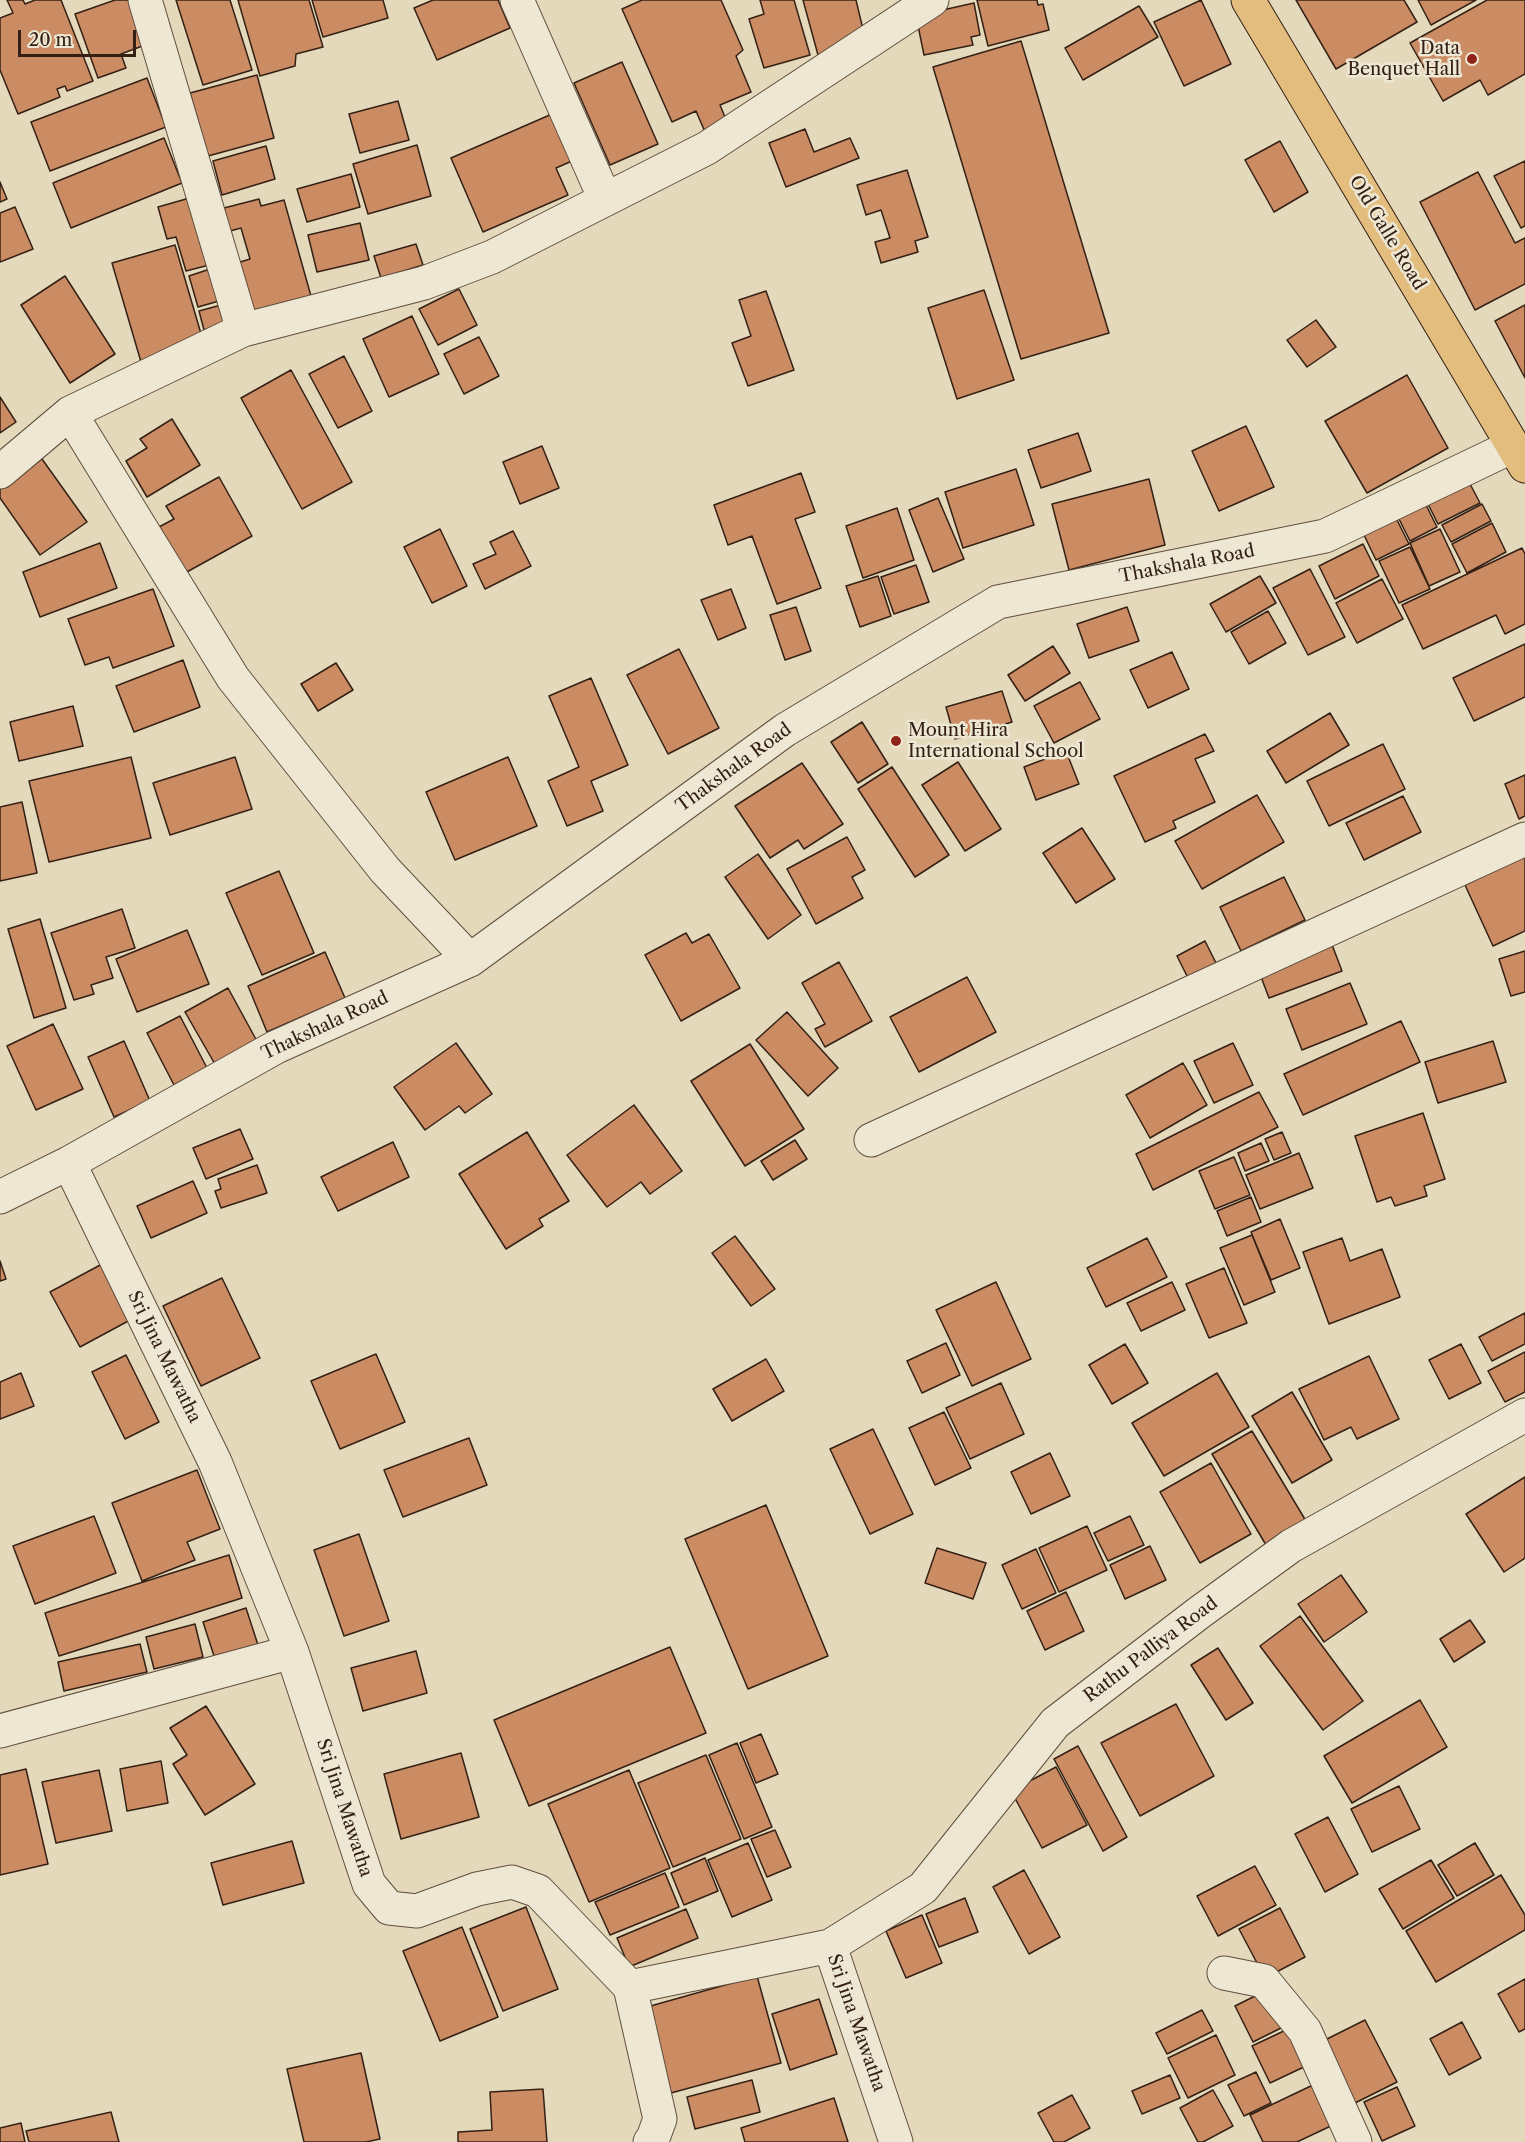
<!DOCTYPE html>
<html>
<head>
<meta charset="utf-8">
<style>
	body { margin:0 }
	#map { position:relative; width:1525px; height:2142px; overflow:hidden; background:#e4dabb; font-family:"Libre Caslon Text",serif }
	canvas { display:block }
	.scale { position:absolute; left:18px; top:30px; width:118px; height:27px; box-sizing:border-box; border:3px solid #342015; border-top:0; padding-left:8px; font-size:18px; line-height:21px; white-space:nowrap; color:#342015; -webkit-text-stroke:4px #ede7d3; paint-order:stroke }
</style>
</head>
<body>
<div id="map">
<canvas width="1525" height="2142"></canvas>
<div class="scale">20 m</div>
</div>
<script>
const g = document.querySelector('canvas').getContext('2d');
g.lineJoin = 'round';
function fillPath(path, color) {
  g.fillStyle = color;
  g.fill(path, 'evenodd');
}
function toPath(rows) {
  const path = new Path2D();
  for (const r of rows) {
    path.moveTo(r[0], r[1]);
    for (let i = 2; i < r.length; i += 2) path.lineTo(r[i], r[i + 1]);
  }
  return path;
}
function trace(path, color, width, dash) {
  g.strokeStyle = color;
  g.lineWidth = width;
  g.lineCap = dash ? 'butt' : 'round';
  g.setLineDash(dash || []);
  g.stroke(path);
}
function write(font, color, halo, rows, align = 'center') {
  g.font = font + ' "Libre Caslon Text",serif';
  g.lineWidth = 5;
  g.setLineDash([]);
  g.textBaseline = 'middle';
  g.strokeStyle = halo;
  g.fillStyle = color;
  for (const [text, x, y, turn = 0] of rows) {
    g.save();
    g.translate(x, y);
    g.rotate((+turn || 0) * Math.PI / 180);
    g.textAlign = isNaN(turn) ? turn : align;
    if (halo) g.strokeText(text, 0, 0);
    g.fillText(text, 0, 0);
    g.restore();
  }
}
const building = toPath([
	[7,0,23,0,25,4,35,0,61,0,93,81,67,91,65,86,57,89,60,97,18,114,0,70,0,18,13,13,7,0],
	[115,0,129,0,145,45,121,54,126,68,98,78,75,14,115,0],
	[176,0,230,0,252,70,203,85,176,0],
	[238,0,309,0,323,47,296,54,295,66,260,76,238,0],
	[312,0,383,0,388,18,323,37,312,0],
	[433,0,498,0,510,28,437,60,414,8,433,0],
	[642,0,721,0,743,50,736,56,751,92,720,105,727,122,705,132,696,111,672,122,622,9,642,0],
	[760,0,794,0,810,55,764,68,749,19,764,14,760,0],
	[803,0,856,0,866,42,818,55,803,0],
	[977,0,1037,0,1038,5,1043,4,1049,30,988,46,977,0],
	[1201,0,1231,64,1184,86,1154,22,1201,0],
	[1296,0,1404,0,1417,22,1336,69,1296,0],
	[1418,0,1476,0,1431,25,1418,0],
	[1487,0,1525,0,1525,74,1488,95,1480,80,1443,101,1410,43,1487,0],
	[974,3,980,35,971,37,973,45,924,55,916,16,974,3],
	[1139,6,1158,37,1083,80,1065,48,1139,6],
	[1021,41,1109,333,1021,359,933,67,1021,41],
	[622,62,658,144,610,165,574,83,622,62],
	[257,75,274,138,208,156,190,93,257,75],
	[147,78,166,127,50,171,31,122,147,78],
	[398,101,409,140,360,153,349,114,398,101],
	[552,114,572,161,556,168,568,195,483,232,451,158,552,114],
	[805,129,814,152,850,138,859,158,786,187,769,143,805,129],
	[164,138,182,183,71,228,53,183,164,138],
	[1280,141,1308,192,1274,212,1245,160,1280,141],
	[417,145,431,196,368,214,353,164,417,145],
	[266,146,275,179,222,195,213,161,266,146],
	[1525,161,1525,226,1521,228,1494,176,1525,161],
	[907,170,928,237,915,241,918,252,881,263,875,242,890,238,881,210,866,215,857,185,907,170],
	[1478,172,1515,243,1525,238,1525,284,1475,310,1420,202,1478,172],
	[351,174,360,207,307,222,297,189,351,174],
	[0,182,7,199,0,202,0,182],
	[193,197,213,264,186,271,176,237,167,239,158,207,193,197],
	[259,199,261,206,284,200,311,296,251,312,237,263,250,259,241,228,230,231,224,208,259,199],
	[15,207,33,249,0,262,0,213,15,207],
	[360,223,369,260,317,272,308,235,360,223],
	[416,244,423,265,381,278,374,256,416,244],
	[175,245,204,344,141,362,112,263,175,245],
	[210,269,219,301,198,307,189,276,210,269],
	[65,276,115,354,70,383,21,305,65,276],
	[459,289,477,325,438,345,419,309,459,289],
	[984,290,1014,380,957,399,928,308,984,290],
	[766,291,794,370,748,386,732,343,751,336,739,300,766,291],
	[221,305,226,323,204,330,199,311,221,305],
	[1525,305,1525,378,1495,321,1525,305],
	[412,316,439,374,389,397,363,339,412,316],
	[1316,320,1336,347,1307,367,1287,340,1316,320],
	[479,337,499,376,464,394,444,354,479,337],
	[344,356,372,411,338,428,309,374,344,356],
	[291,370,352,482,302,509,241,398,291,370],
	[1407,375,1448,448,1367,493,1325,421,1407,375],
	[0,397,16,422,0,433,0,397],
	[172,419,200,465,147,497,126,461,147,448,140,439,172,419],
	[1246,426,1274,487,1219,511,1192,451,1246,426],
	[1078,433,1091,471,1041,488,1028,450,1078,433],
	[542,446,559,488,520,504,503,462,542,446],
	[42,459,87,522,40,555,0,498,0,488,42,459],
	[1016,469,1034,525,963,548,945,492,1016,469],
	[801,473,815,512,795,519,821,588,777,604,752,536,728,545,714,505,801,473],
	[219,477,252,536,185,573,159,527,174,519,166,506,219,477],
	[1149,479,1165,545,1069,570,1052,504,1149,479],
	[1469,482,1480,503,1438,524,1428,504,1469,482],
	[938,498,964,559,933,572,909,510,938,498],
	[1425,503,1437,527,1410,541,1398,517,1425,503],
	[1482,504,1491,521,1451,542,1442,525,1482,504],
	[897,508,914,560,863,578,846,526,897,508],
	[1396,518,1409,544,1376,560,1363,533,1396,518],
	[1492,523,1506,552,1467,573,1452,544,1492,523],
	[440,529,467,586,432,603,404,547,440,529],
	[1440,529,1460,572,1429,586,1410,543,1440,529],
	[513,531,531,566,485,589,473,564,496,554,490,542,513,531],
	[100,543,117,588,40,617,23,572,100,543],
	[1363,544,1379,576,1335,599,1319,566,1363,544],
	[1410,547,1430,589,1399,603,1379,561,1410,547],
	[1522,548,1525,554,1525,624,1505,634,1496,615,1423,649,1402,605,1522,548],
	[916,565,929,602,894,614,881,577,916,565],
	[1310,569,1345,637,1308,655,1273,588,1310,569],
	[878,576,891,616,860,627,846,586,878,576],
	[1260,576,1276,603,1226,632,1210,604,1260,576],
	[1382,579,1403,619,1357,643,1336,603,1382,579],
	[153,589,174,646,113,668,109,657,85,665,68,619,153,589],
	[731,589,746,628,718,640,701,600,731,589],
	[796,607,811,651,785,660,770,615,796,607],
	[1127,607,1139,641,1089,658,1077,624,1127,607],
	[1268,611,1286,643,1249,664,1231,632,1268,611],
	[1525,644,1525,697,1474,721,1453,678,1525,644],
	[1053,646,1070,673,1025,701,1008,675,1053,646],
	[679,649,719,728,668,754,627,675,679,649],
	[1172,652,1189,689,1148,708,1130,670,1172,652],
	[183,660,200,707,134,732,116,686,183,660],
	[336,663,353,690,318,711,301,684,336,663],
	[591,678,628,765,591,781,603,811,567,826,548,781,579,767,549,696,591,678],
	[1080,682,1100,719,1054,743,1034,706,1080,682],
	[1002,691,1012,722,955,739,946,707,1002,691],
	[73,706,83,746,19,761,10,722,73,706],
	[1330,713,1349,745,1286,783,1267,751,1330,713],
	[862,722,888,764,858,783,831,742,862,722],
	[1205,734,1214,751,1195,759,1215,802,1173,821,1176,828,1145,842,1114,776,1205,734],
	[1383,744,1405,789,1329,826,1307,781,1383,744],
	[1066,751,1079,784,1036,800,1024,767,1066,751],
	[131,757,151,838,49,862,29,781,131,757],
	[235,757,252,809,170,835,153,783,235,757],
	[508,757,537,826,455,860,426,792,508,757],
	[958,762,1001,829,965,851,922,785,958,762],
	[802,763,843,824,804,849,798,840,770,858,735,806,802,763],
	[892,767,949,855,915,877,858,789,892,767],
	[1525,775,1525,816,1519,819,1505,784,1525,775],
	[1257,795,1284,842,1202,889,1175,841,1257,795],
	[1403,796,1421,832,1364,860,1346,823,1403,796],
	[22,802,37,873,0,881,0,807,22,802],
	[1082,828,1115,879,1076,903,1043,853,1082,828],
	[847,837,865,870,852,877,863,898,816,924,787,869,847,837],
	[758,854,801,915,768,939,725,877,758,854],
	[1525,856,1525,931,1493,946,1465,885,1525,856],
	[279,871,314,953,262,975,226,893,279,871],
	[1284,877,1305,920,1241,951,1220,907,1284,877],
	[122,909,135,948,106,957,113,978,91,985,94,994,74,1000,51,933,122,909],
	[40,919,66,1008,34,1018,8,929,40,919],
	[187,930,209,984,137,1012,116,959,187,930],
	[686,933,692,943,709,934,740,988,681,1021,645,955,686,933],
	[1205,941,1220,971,1191,984,1177,956,1205,941],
	[1331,942,1342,971,1269,998,1258,969,1331,942],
	[1525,951,1525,992,1511,996,1499,959,1525,951],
	[325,952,345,998,267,1032,248,986,325,952],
	[839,962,872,1021,825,1047,815,1029,825,1024,802,983,839,962],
	[967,977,996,1032,919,1072,890,1017,967,977],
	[1350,983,1367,1024,1302,1050,1286,1009,1350,983],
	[228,988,258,1043,216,1066,185,1012,228,988],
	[787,1012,838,1068,808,1096,756,1040,787,1012],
	[180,1016,207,1068,174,1085,147,1033,180,1016],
	[1401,1021,1420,1062,1303,1115,1284,1074,1401,1021],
	[53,1024,83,1089,36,1110,7,1046,53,1024],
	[124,1041,150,1101,114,1117,88,1057,124,1041],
	[1493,1041,1506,1082,1438,1103,1425,1062,1493,1041],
	[456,1043,492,1094,465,1113,459,1106,425,1130,394,1087,456,1043],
	[1233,1043,1253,1085,1214,1103,1194,1061,1233,1043],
	[750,1044,804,1129,745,1166,691,1081,750,1044],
	[1183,1063,1207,1105,1150,1138,1126,1095,1183,1063],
	[1259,1092,1278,1127,1153,1190,1136,1154,1259,1092],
	[634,1105,682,1171,650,1194,641,1182,607,1207,567,1155,634,1105],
	[1423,1113,1445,1179,1424,1186,1427,1196,1395,1206,1391,1197,1377,1202,1355,1136,1423,1113],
	[240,1129,253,1159,206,1179,193,1148,240,1129],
	[527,1132,569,1201,539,1219,543,1226,506,1249,459,1174,527,1132],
	[1282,1132,1291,1153,1274,1160,1265,1139,1282,1132],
	[795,1140,807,1159,773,1180,761,1161,795,1140],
	[393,1142,409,1177,338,1211,321,1177,393,1142],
	[1261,1143,1269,1161,1245,1171,1238,1153,1261,1143],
	[1299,1153,1313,1188,1260,1209,1246,1175,1299,1153],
	[1234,1157,1250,1195,1215,1209,1199,1171,1234,1157],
	[257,1165,267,1193,221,1208,215,1191,221,1189,218,1179,257,1165],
	[193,1181,207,1213,151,1238,137,1206,193,1181],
	[1251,1197,1261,1222,1227,1236,1217,1211,1251,1197],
	[1280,1219,1300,1268,1271,1280,1251,1232,1280,1219],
	[1252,1235,1275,1292,1244,1305,1220,1248,1252,1235],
	[735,1236,775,1289,751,1306,712,1253,735,1236],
	[1147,1238,1167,1277,1106,1307,1087,1268,1147,1238],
	[1342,1238,1350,1261,1382,1249,1400,1297,1329,1324,1303,1252,1342,1238],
	[0,1261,6,1279,0,1281,0,1261],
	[102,1264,132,1319,80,1347,50,1292,102,1264],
	[1224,1268,1247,1323,1209,1338,1186,1284,1224,1268],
	[222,1278,260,1358,201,1386,163,1306,222,1278],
	[996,1282,1031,1359,972,1386,936,1310,996,1282],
	[1172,1282,1185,1310,1141,1331,1127,1303,1172,1282],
	[1525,1313,1525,1344,1492,1361,1479,1337,1525,1313],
	[946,1343,960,1375,922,1393,907,1361,946,1343],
	[1125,1344,1148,1383,1112,1404,1089,1365,1125,1344],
	[1461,1344,1481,1383,1449,1399,1429,1360,1461,1344],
	[1525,1352,1525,1392,1505,1402,1488,1371,1525,1352],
	[376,1354,405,1422,340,1449,311,1381,376,1354],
	[126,1355,159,1422,125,1439,92,1372,126,1355],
	[1369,1356,1399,1419,1357,1439,1351,1427,1324,1440,1299,1389,1369,1356],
	[766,1359,784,1391,732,1421,713,1389,766,1359],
	[21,1373,34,1406,0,1419,0,1382,21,1373],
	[1217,1373,1249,1427,1164,1476,1132,1423,1217,1373],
	[1001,1383,1024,1434,970,1459,946,1408,1001,1383],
	[1292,1392,1332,1460,1292,1483,1252,1416,1292,1392],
	[944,1412,971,1468,935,1485,909,1428,944,1412],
	[873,1429,913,1514,870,1534,830,1449,873,1429],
	[1252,1431,1306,1521,1266,1545,1212,1454,1252,1431],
	[469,1438,487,1485,403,1517,384,1470,469,1438],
	[1050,1453,1070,1496,1031,1514,1011,1472,1050,1453],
	[1211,1463,1251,1534,1200,1563,1160,1492,1211,1463],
	[197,1470,220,1529,187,1542,195,1560,142,1581,112,1503,197,1470],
	[1525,1477,1525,1558,1504,1572,1466,1514,1525,1477],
	[766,1505,828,1656,748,1689,685,1539,766,1505],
	[94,1516,116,1573,35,1604,13,1546,94,1516],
	[1130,1516,1144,1545,1108,1561,1094,1533,1130,1516],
	[1087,1526,1107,1570,1059,1592,1039,1548,1087,1526],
	[359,1534,389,1621,344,1636,314,1550,359,1534],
	[1150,1546,1166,1580,1125,1599,1110,1565,1150,1546],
	[937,1548,986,1563,973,1599,925,1583,937,1548],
	[1036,1549,1056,1593,1022,1609,1002,1565,1036,1549],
	[229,1555,242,1598,59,1656,45,1613,229,1555],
	[1341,1575,1367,1612,1324,1642,1298,1604,1341,1575],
	[1066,1592,1084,1631,1045,1650,1027,1611,1066,1592],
	[246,1608,258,1645,215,1659,203,1622,246,1608],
	[1300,1616,1363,1701,1323,1730,1260,1646,1300,1616],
	[1470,1620,1485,1642,1454,1662,1440,1639,1470,1620],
	[195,1624,203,1657,154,1669,146,1637,195,1624],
	[140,1644,147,1672,64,1691,58,1662,140,1644],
	[670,1647,706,1733,529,1806,494,1720,670,1647],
	[1218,1648,1253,1703,1226,1720,1191,1665,1218,1648],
	[416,1651,427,1693,363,1711,351,1668,416,1651],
	[1420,1700,1447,1747,1352,1803,1324,1756,1420,1700],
	[1176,1704,1214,1776,1140,1816,1101,1743,1176,1704],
	[206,1706,255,1784,205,1815,173,1764,187,1755,170,1728,206,1706],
	[761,1734,778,1774,756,1783,740,1743,761,1734],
	[737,1743,772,1827,744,1839,709,1755,737,1743],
	[1078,1746,1127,1837,1103,1851,1054,1759,1078,1746],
	[461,1753,479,1817,401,1839,384,1774,461,1753],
	[706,1755,741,1839,673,1867,638,1783,706,1755],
	[161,1761,168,1803,127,1811,120,1769,161,1761],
	[1056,1767,1087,1825,1042,1848,1011,1791,1056,1767],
	[26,1769,48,1864,0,1875,0,1775,26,1769],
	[99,1770,112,1831,56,1843,42,1782,99,1770],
	[629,1770,670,1868,589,1902,548,1804,629,1770],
	[1399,1786,1420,1829,1372,1852,1351,1809,1399,1786],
	[1328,1817,1358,1874,1325,1892,1295,1834,1328,1817],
	[775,1830,791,1867,767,1877,751,1839,775,1830],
	[292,1841,304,1883,223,1905,211,1863,292,1841],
	[748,1843,772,1900,732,1917,708,1860,748,1843],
	[1475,1843,1494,1875,1457,1896,1438,1865,1475,1843],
	[705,1858,718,1891,684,1905,671,1873,705,1858],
	[1431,1860,1454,1898,1403,1929,1379,1889,1431,1860],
	[1255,1866,1276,1905,1218,1936,1197,1896,1255,1866],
	[1024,1870,1060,1937,1029,1954,993,1887,1024,1870],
	[665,1873,679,1907,610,1935,595,1902,665,1873],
	[1501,1875,1525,1915,1525,1930,1436,1982,1406,1931,1501,1875],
	[965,1898,978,1932,939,1947,926,1914,965,1898],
	[526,1907,558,1989,503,2011,470,1929,526,1907],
	[1280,1908,1305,1957,1265,1978,1239,1929,1280,1908],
	[686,1909,698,1938,629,1967,617,1938,686,1909],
	[922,1915,942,1963,906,1978,886,1931,922,1915],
	[462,1927,498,2017,440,2041,403,1951,462,1927],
	[757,1976,781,2063,671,2093,647,2007,757,1976],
	[1525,1979,1525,2029,1519,2032,1498,1994,1525,1979],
	[1263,1992,1281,2028,1253,2042,1235,2006,1263,1992],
	[819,1999,837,2054,790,2070,772,2014,819,1999],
	[1202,2010,1213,2031,1167,2054,1156,2033,1202,2010],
	[1365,2020,1397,2082,1351,2105,1319,2043,1365,2020],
	[1462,2022,1481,2058,1449,2075,1430,2039,1462,2022],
	[1288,2029,1306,2066,1270,2083,1252,2046,1288,2029],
	[1216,2035,1235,2075,1188,2098,1168,2058,1216,2035],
	[361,2053,380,2139,366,2142,304,2142,287,2069,361,2053],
	[1256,2072,1271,2103,1244,2116,1228,2085,1256,2072],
	[1170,2075,1180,2098,1142,2114,1132,2091,1170,2075],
	[752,2080,760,2112,695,2129,687,2097,752,2080],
	[1315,2084,1335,2124,1297,2142,1263,2142,1250,2115,1315,2084],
	[1397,2087,1415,2126,1382,2141,1364,2102,1397,2087],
	[543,2089,547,2142,458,2142,458,2132,492,2130,490,2092,543,2089],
	[1213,2090,1233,2126,1203,2142,1198,2142,1180,2108,1213,2090],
	[1072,2095,1090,2128,1064,2142,1054,2142,1038,2113,1072,2095],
	[834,2098,848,2142,745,2142,741,2128,834,2098],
	[111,2112,119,2142,29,2142,26,2131,111,2112],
	[21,2123,25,2142,0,2142,0,2128,21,2123]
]);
fillPath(building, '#cb8c64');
trace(building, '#342015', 1.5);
const minor = toPath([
	[145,0,243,330],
	[517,0,605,199],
	[70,413,233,678,385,870,470,960],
	[0,472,70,413,243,330,424,283,492,257,707,148,932,0],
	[871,1140,1525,839],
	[69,1163,215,1462,292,1652,369,1884,389,1908,417,1911,477,1889,512,1882,538,1891,630,1987,830,1946,896,2142],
	[0,1197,69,1163,276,1047,470,960,785,730,998,602,1325,536,1513,446],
	[0,1731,292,1652],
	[830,1946,923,1888,1055,1723,1200,1612,1291,1546,1525,1415],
	[1224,1973,1264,1981,1305,2031,1355,2142],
	[630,1987,660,2119,653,2138,650,2142]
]);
const trunk = toPath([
	[1248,0,1525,466]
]);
trace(minor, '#604e3e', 35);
trace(trunk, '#342015', 35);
trace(minor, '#ede7d3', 33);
trace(trunk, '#e2bd7e', 33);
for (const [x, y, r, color] of [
	[1472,59,6,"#8f2418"],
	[896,741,6,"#8f2418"]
]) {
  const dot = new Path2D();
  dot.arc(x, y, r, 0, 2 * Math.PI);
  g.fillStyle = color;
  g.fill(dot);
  trace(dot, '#ede7d3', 2);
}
write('18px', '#342015', '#ede7d3', [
	["Data",1460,49],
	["Benquet Hall",1460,70],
	["Mount Hira",908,731,"left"],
	["International School",908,752,"left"]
], 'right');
write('18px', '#342015', '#ede7d3', [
	["Old Galle Road",1387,233,59],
	["Thakshala Road",1187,564,-11],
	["Thakshala Road",734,768,-36],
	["Thakshala Road",325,1026,-25],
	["Sri Jina Mawatha",164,1357,64],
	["Rathu Palliya Road",1151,1650,-37],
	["Sri Jina Mawatha",344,1808,72],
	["Sri Jina Mawatha",856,2023,71]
]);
</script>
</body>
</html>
